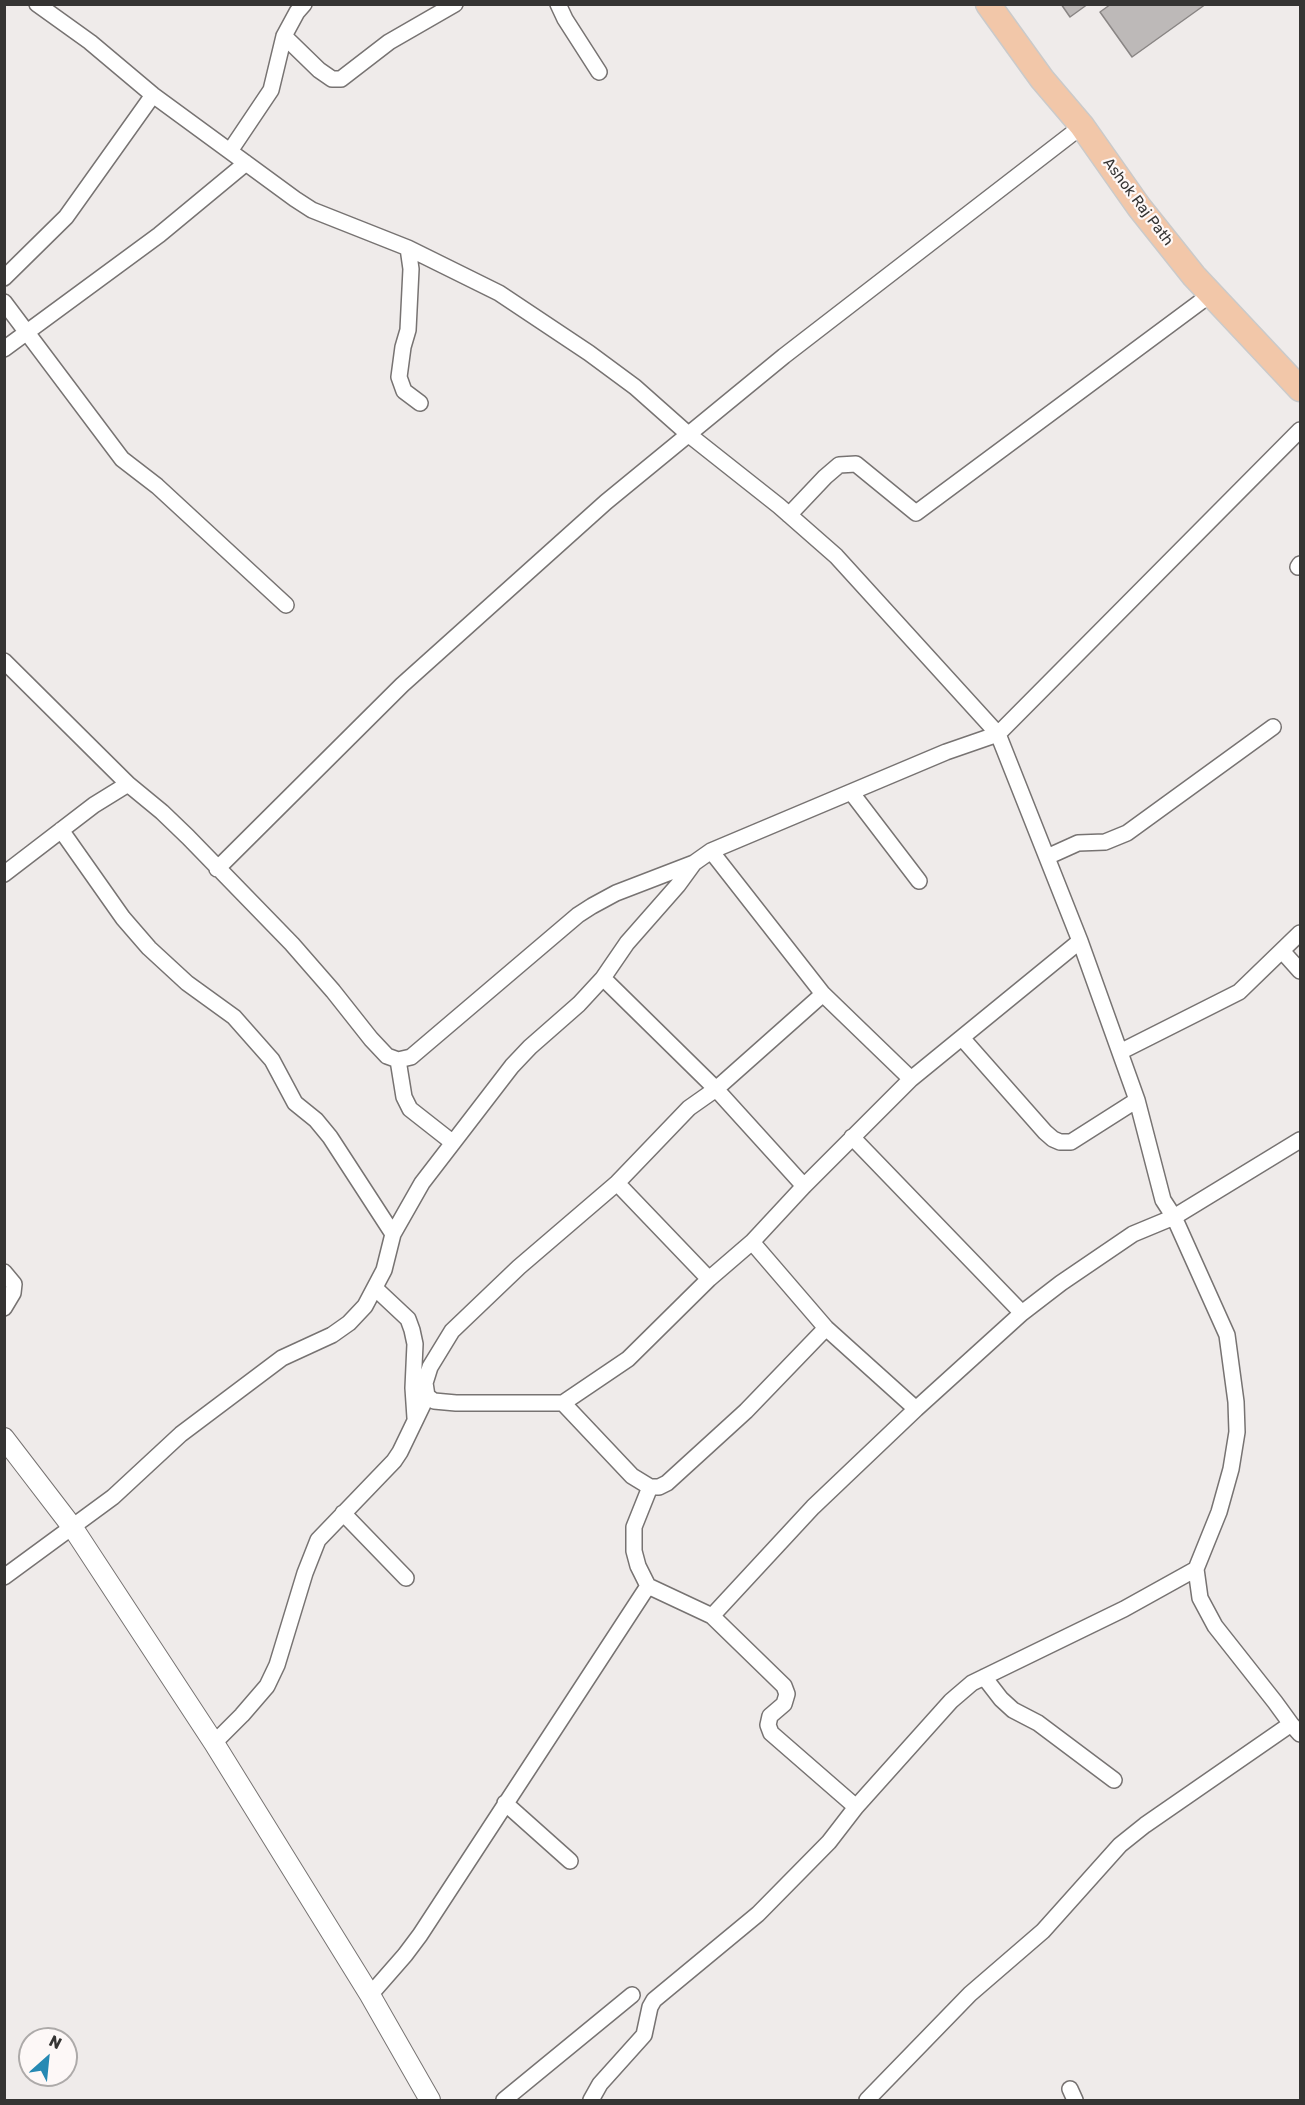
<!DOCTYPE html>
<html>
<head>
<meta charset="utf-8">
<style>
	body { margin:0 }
	#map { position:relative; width:1305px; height:2105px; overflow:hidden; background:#efebea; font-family:Rubik,sans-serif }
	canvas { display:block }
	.frame { position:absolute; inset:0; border:6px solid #353433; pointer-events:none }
	.north { position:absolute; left:18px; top:2027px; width:60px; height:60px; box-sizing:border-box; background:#fdf8f7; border:2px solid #adaaa9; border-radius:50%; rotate:27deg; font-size:16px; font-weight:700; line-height:24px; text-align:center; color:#353433 }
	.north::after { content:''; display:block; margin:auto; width:21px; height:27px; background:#2689b3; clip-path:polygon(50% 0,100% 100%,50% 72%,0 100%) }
</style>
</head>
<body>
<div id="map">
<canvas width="1305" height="2105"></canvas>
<div class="frame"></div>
<div class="north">N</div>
</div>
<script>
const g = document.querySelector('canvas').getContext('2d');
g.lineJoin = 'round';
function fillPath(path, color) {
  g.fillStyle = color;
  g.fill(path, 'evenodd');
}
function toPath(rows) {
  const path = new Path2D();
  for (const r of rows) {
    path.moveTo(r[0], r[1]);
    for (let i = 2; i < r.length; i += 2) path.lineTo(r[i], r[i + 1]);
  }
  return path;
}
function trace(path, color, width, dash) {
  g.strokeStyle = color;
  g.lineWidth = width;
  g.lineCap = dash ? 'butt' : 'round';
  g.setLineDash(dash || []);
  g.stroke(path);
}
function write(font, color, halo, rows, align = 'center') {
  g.font = font + ' Rubik,sans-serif';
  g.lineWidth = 4.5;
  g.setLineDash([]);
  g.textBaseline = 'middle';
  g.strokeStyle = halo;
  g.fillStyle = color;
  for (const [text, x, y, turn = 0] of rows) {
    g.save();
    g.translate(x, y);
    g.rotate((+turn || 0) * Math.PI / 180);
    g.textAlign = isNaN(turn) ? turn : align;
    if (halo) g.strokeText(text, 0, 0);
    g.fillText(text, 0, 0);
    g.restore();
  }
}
const building = toPath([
	[1061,4,1088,4,1070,17,1061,4],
	[1111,4,1206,4,1132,57,1100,12,1111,4]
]);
fillPath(building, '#bdb9b8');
trace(building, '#898584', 1.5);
const minor = toPath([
	[37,4,90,42,153,95,295,199,312,210,408,248,499,293,589,353,635,387,688,434,779,506,836,556,998,734,1080,941,1137,1100,1163,1200,1174,1217,1227,1335,1236,1402,1237,1432,1231,1469,1219,1512,1196,1569,1200,1598,1215,1626,1275,1702,1291,1724,1300,1734],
	[558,4,565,19,599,72],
	[284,36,319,70,332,79,341,79,389,42,455,4],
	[230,151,271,90,284,36,297,12,304,4],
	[408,248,411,269,408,330,403,347,399,377,404,391,420,403],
	[4,278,66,217,153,95],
	[4,302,122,459,157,486,286,605],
	[4,349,159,235,246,163],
	[789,515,825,477,839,465,856,464,916,513,1211,294],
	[1298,567,1300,564],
	[4,661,128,784],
	[851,792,919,881],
	[61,830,123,918,149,948,187,983,234,1017,272,1060,295,1103,316,1120,330,1137,393,1234],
	[711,851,823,994],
	[1047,857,1078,843,1105,842,1127,833,1273,727],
	[694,863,678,885,627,943,603,978,716,1089,804,1186],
	[217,869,402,685,606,502,784,356,1082,126],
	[4,874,94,805,128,784,162,812,188,837,292,944,333,991,371,1039,387,1056,398,1060,411,1057,578,915,592,906,616,893,694,863,711,851,946,752,998,734,1300,430],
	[1283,952,1300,971],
	[962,1038,1045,1132,1053,1139,1060,1142,1071,1142,1137,1100],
	[1120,1052,1239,992,1300,933],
	[398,1060,404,1097,410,1109,452,1142],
	[911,1079,823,994,716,1089,689,1108,617,1183,519,1267,452,1331,430,1367,425,1383,427,1396,434,1401,456,1403,563,1403,628,1359,709,1279,752,1242,804,1186,911,1079,1080,941],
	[852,1137,1022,1313],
	[617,1183,709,1279],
	[752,1242,826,1328,916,1409],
	[4,1272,14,1284,13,1293,4,1308],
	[376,1289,408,1319,412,1330,415,1344,413,1388,415,1418],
	[563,1403,632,1476,650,1487,659,1487,667,1483,746,1411,826,1328],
	[343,1513,406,1578],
	[4,1577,113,1497,181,1434,282,1358,332,1335,349,1323,365,1306,384,1270,393,1234,422,1183,512,1066,530,1047,579,1004,603,978],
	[648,1586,638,1566,634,1551,634,1527,650,1487],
	[712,1616,784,1686,787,1694,784,1704,770,1716,768,1725,771,1733,856,1807],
	[984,1677,1001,1699,1013,1710,1038,1723,1114,1780],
	[214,1743,242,1715,267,1686,277,1665,305,1573,318,1540,394,1461,400,1452,427,1396],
	[505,1803,570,1861],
	[370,1995,405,1955,420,1935,648,1586,712,1616,813,1507,916,1409,1022,1313,1061,1283,1133,1234,1174,1217,1300,1140],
	[1070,2089,1075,2100],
	[504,2100,632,1995],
	[591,2100,600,2084,644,2035,650,2007,654,2000,758,1914,829,1842,856,1807,951,1701,972,1683,1124,1609,1196,1569],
	[867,2100,970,1994,1043,1931,1120,1845,1145,1825,1291,1724]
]);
const tertiary = toPath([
	[4,1438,73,1528,214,1743,370,1995,430,2100]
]);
const primary = toPath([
	[988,4,1042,79,1082,126,1139,207,1194,276,1300,389]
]);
trace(minor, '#777372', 18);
trace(tertiary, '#777372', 22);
trace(primary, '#cacaca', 27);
trace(minor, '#fff', 15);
trace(tertiary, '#fff', 20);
trace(primary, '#f2c7a9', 24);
write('15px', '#353433', '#fdf8f7', [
	["Ashok Raj Path",1138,202,53]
]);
</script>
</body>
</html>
